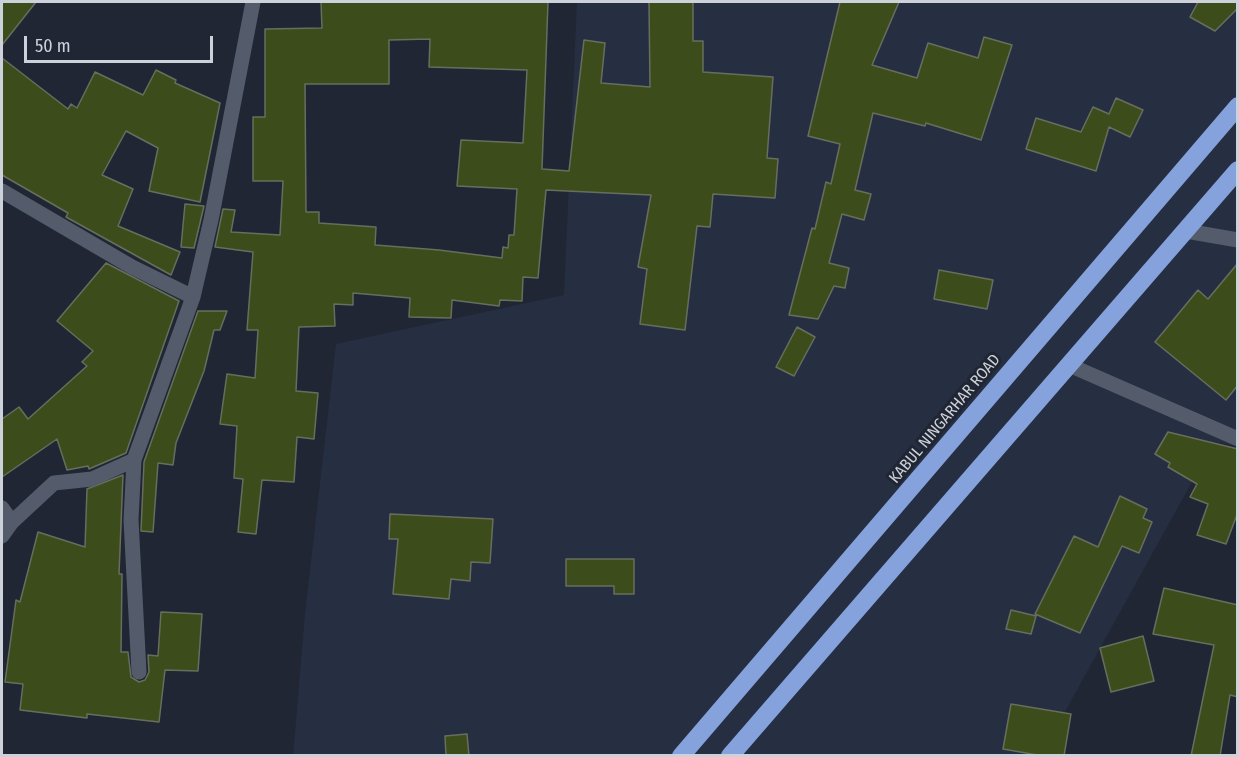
<!DOCTYPE html>
<html>
<head>
<meta charset="utf-8">
<style>
	body { margin:0 }
	#map { position:relative; width:1239px; height:757px; overflow:hidden; background:#202633; font-family:"Fira Sans Condensed",sans-serif }
	canvas { display:block }
	.frame { position:absolute; inset:0; border:3px solid #cdd2da; pointer-events:none }
	.scale { position:absolute; left:24px; top:36px; width:189px; height:27px; box-sizing:border-box; border:3px solid #cdd2da; border-top:0; padding-left:8px; font-size:18px; line-height:21px; white-space:nowrap; color:#cdd2da; -webkit-text-stroke:4px #202633; paint-order:stroke }
</style>
</head>
<body>
<div id="map">
<canvas width="1239" height="757"></canvas>
<div class="frame"></div>
<div class="scale">50 m</div>
</div>
<script>
const g = document.querySelector('canvas').getContext('2d');
g.lineJoin = 'round';
function fillPath(path, color) {
  g.fillStyle = color;
  g.fill(path, 'evenodd');
}
function toPath(rows) {
  const path = new Path2D();
  for (const r of rows) {
    path.moveTo(r[0], r[1]);
    for (let i = 2; i < r.length; i += 2) path.lineTo(r[i], r[i + 1]);
  }
  return path;
}
function trace(path, color, width, dash) {
  g.strokeStyle = color;
  g.lineWidth = width;
  g.lineCap = dash ? 'butt' : 'round';
  g.setLineDash(dash || []);
  g.stroke(path);
}
function write(font, color, halo, rows, align = 'center') {
  g.font = font + ' "Fira Sans Condensed",sans-serif';
  g.lineWidth = 6;
  g.setLineDash([]);
  g.textBaseline = 'middle';
  g.strokeStyle = halo;
  g.fillStyle = color;
  for (const [text, x, y, turn = 0] of rows) {
    g.save();
    g.translate(x, y);
    g.rotate((+turn || 0) * Math.PI / 180);
    g.textAlign = isNaN(turn) ? turn : align;
    if (halo) g.strokeText(text, 0, 0);
    g.fillText(text, 0, 0);
    g.restore();
  }
}
fillPath(toPath([
	[577,2,1237,2,1237,446,1214,442,1041,755,293,756,305,614,336,344,564,295]
]), '#262f42');
const building = toPath([
	[2,2,36,2,2,45,2,2],
	[321,2,548,2,542,169,569,171,584,40,605,43,601,83,650,87,649,2,693,2,693,41,703,41,703,72,773,77,767,158,778,159,775,198,713,194,710,227,697,226,685,330,640,324,647,269,638,267,651,195,546,190,538,278,523,277,522,301,500,300,499,306,452,300,451,318,409,317,410,298,353,293,353,305,334,304,335,326,299,327,296,391,318,393,314,439,297,437,294,482,262,480,256,534,238,532,243,479,234,478,237,426,220,424,227,374,255,378,258,330,247,330,253,252,215,247,223,209,235,210,231,232,280,235,283,181,253,181,253,117,265,117,265,29,322,28,321,2],
	[430,39,429,67,527,70,523,143,461,140,457,186,517,189,514,235,509,235,508,248,503,247,502,258,439,250,375,245,376,227,319,223,319,212,306,212,305,84,389,84,389,40,430,39],
	[840,2,899,2,872,65,917,78,928,43,978,58,984,37,1012,45,981,140,926,123,925,126,873,113,855,190,871,194,864,220,842,214,829,263,849,268,845,288,834,286,818,319,789,315,812,228,815,229,826,182,831,184,840,144,808,136,840,2],
	[1198,2,1238,2,1238,8,1215,31,1190,17,1198,2],
	[2,58,68,109,71,104,77,108,95,72,143,95,156,70,176,80,175,83,220,103,200,202,149,191,158,148,126,131,102,175,133,189,118,226,180,252,171,275,66,217,68,213,2,175,2,58],
	[1116,98,1143,110,1130,137,1109,127,1096,171,1026,149,1036,118,1081,132,1093,107,1109,114,1116,98],
	[185,204,204,206,194,248,181,247,185,204],
	[106,263,179,301,126,453,89,469,88,466,67,470,57,439,2,477,2,419,19,407,28,419,87,366,82,362,93,351,57,321,106,263],
	[1238,263,1238,385,1226,400,1155,342,1198,290,1208,299,1238,263],
	[939,270,993,280,987,309,934,299,939,270],
	[198,311,227,311,220,330,214,330,204,371,176,443,173,465,158,463,153,532,141,531,144,462,198,311],
	[797,327,815,337,794,376,776,367,797,327],
	[1168,432,1238,449,1238,512,1226,544,1197,535,1208,504,1190,497,1197,484,1168,467,1170,463,1155,454,1168,432],
	[123,475,119,574,122,574,121,652,128,652,131,677,139,682,145,680,149,672,148,655,158,656,161,612,202,614,198,671,165,670,159,722,87,714,87,718,20,710,23,684,5,682,16,600,20,602,38,532,85,547,87,489,123,475],
	[1120,496,1147,509,1143,518,1152,522,1139,553,1122,546,1080,633,1035,614,1074,536,1098,547,1120,496],
	[390,514,493,519,490,563,471,562,470,581,451,579,449,599,393,594,398,539,389,539,390,514],
	[566,559,634,559,634,594,614,594,614,586,566,586,566,559],
	[1164,588,1238,605,1238,697,1230,695,1220,756,1191,756,1214,645,1153,634,1164,588],
	[1011,610,1036,616,1031,634,1006,629,1011,610],
	[1143,636,1154,681,1111,692,1100,648,1143,636],
	[1011,704,1071,714,1064,756,1043,756,1003,749,1011,704],
	[467,734,469,756,446,756,445,736,467,734]
]);
fillPath(building, '#3d4c1b');
trace(building, '#686e5e', 1.5);
trace(toPath([
	[2,191,132,267,193,297],
	[1186,231,1238,240],
	[1069,365,1238,439],
	[2,508,12,522],
	[2,536,12,522,54,483,92,479,134,460],
	[139,672,131,520,134,460,193,297,211,220,253,2]
]), '#545c6b', 15);
trace(toPath([
	[681,756,1238,106],
	[730,756,1238,170]
]), '#85a2dc', 18);
write('16px', '#cdd2da', '#202633', [
	["KABUL NINGARHAR ROAD",945,419,-50]
]);
</script>
</body>
</html>
